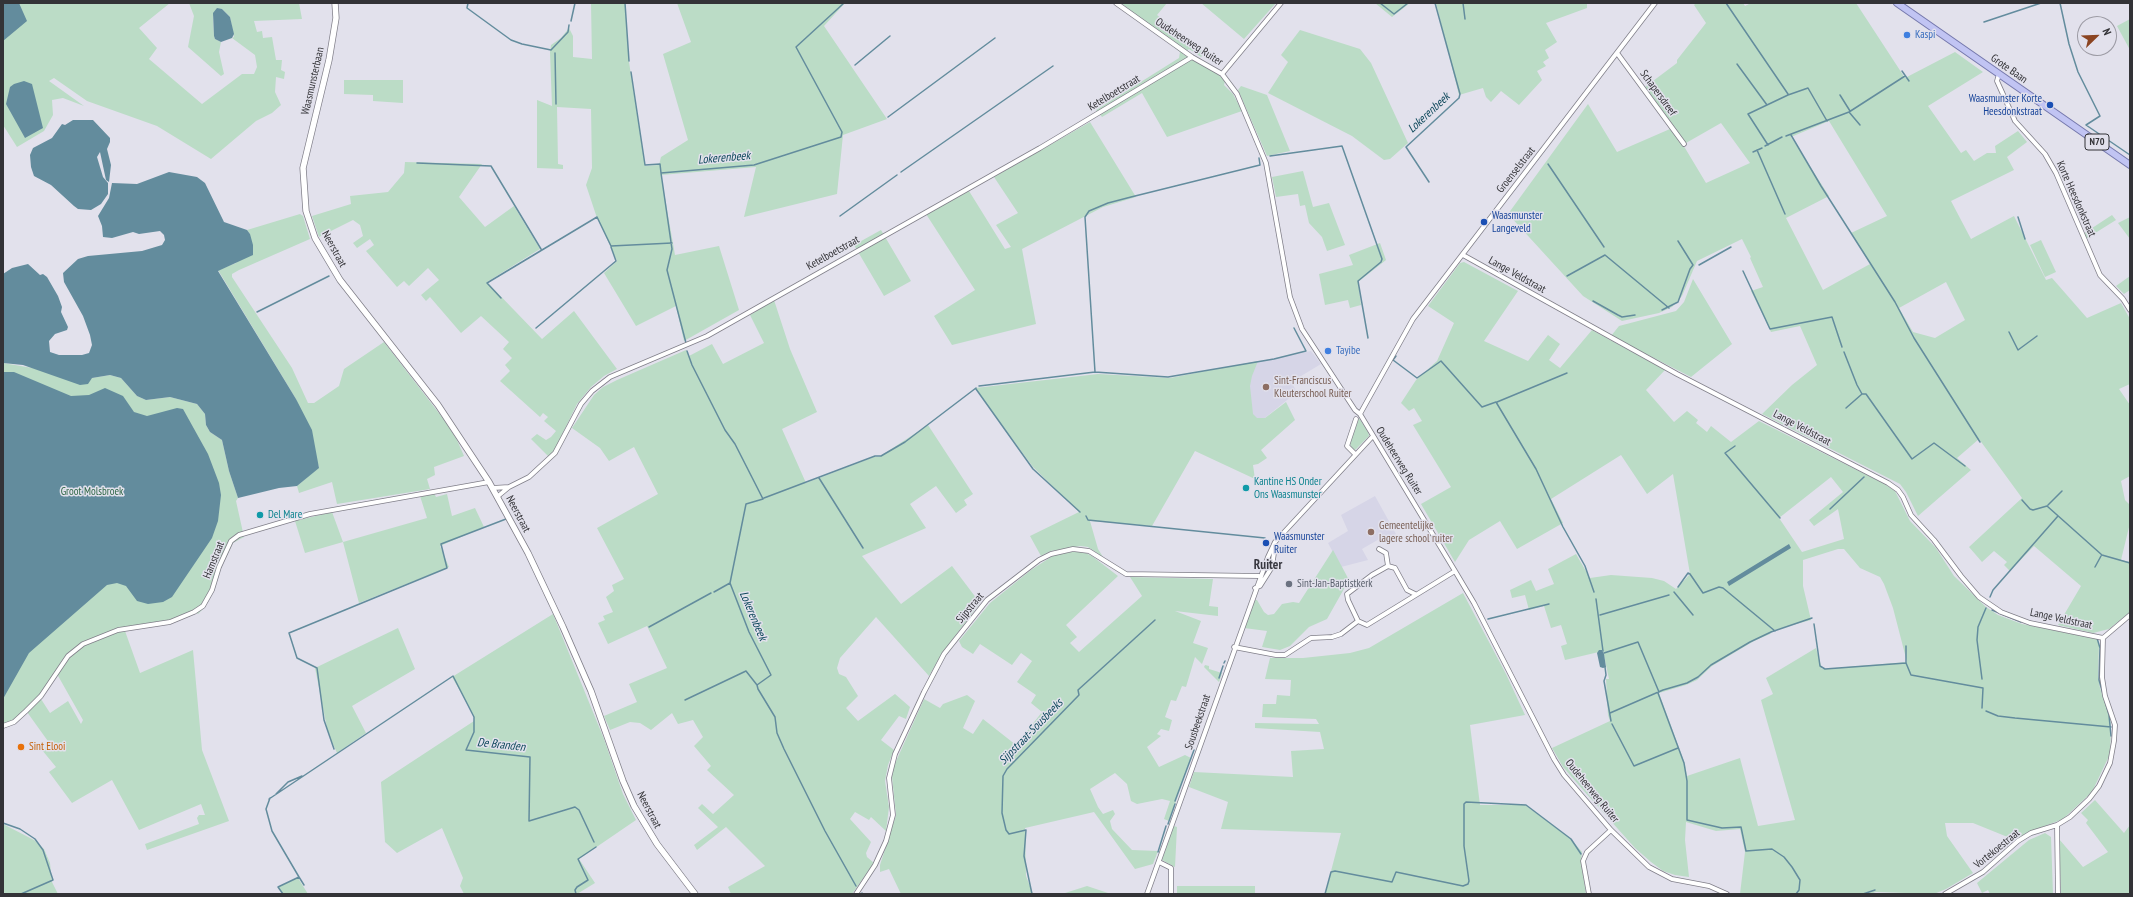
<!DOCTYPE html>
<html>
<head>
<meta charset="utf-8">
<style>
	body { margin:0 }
	#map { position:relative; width:2133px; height:897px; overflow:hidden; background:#e2e1ec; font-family:"PT Sans Narrow",sans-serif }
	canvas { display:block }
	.frame { position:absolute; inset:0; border:4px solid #333337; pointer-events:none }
	.north { position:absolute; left:2077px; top:16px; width:40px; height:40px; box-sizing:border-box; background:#e2e1ec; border:1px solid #9c9ba4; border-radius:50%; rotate:67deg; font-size:11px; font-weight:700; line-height:16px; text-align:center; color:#333337 }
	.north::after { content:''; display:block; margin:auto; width:14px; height:18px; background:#8b4421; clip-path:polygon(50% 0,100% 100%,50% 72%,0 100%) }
</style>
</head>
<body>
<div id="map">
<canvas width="2133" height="897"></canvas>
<div class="frame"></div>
<div class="north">N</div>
</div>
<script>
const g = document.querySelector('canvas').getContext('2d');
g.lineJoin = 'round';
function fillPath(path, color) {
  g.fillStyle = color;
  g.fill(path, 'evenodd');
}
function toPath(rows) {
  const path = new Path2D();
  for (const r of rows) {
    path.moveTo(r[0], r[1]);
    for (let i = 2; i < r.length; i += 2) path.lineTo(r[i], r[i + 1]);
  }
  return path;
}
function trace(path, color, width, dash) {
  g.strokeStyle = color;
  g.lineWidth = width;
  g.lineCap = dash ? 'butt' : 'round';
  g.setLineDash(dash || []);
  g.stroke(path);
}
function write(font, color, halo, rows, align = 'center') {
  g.font = font + ' "PT Sans Narrow",sans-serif';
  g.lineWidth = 3;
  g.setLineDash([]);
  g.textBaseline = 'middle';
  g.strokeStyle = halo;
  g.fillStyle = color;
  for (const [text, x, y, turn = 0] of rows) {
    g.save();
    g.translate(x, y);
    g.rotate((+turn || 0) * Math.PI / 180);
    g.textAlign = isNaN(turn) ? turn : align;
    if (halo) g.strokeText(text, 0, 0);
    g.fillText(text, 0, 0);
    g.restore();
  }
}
fillPath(toPath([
	[1311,351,1321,364,1291,382,1297,392,1251,429,1238,365],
	[1375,496,1396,534,1383,542,1381,538,1362,549,1368,560,1341,567,1328,543,1348,531,1341,515]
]), '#d6d5e7');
fillPath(toPath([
	[3,3,170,3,139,28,157,48,149,59,202,104,242,74,254,74,257,67,255,55,232,38,234,37,230,17,222,9,213,16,214,36,215,39,221,42,219,52,224,74,221,76,188,47,194,16,189,3,299,3,302,19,254,21,257,32,262,31,263,38,272,37,276,60,282,60,281,70,285,72,284,79,276,77,275,92,281,105,272,113,256,121,211,159,157,126,87,101,54,78,49,81,84,106,63,98,52,100,53,115,44,131,17,147,3,125],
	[591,3,625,3,629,62,645,166,659,165,661,157,688,140,663,54,691,42,677,3,845,3,824,26,887,119,843,135,837,194,744,217,756,167,661,175,675,255,719,246,739,310,684,341,676,306,636,326,604,273,617,261,596,215,586,185,592,168,591,109,557,107,558,164,563,165,563,169,537,168,537,100,552,106,550,52,551,45,561,38,569,28,573,36,573,57,592,59],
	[1121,3,1167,3,1157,15,1205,53,1201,57,1189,49,1183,54,1218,74,1225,81,1224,85,1233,94,1242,111,1167,137,1142,93,1102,117,1096,110,1179,58,1180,52],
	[1201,3,1276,3,1244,39],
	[1375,3,1410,3,1392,17],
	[1436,3,1587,3,1587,8,1546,23,1557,42,1545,50,1549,58,1543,62,1546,66,1537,71,1542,80,1519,105,1501,91,1491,102,1486,97,1483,88,1459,95],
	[1696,3,1743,3,1745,6,1751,3,1856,3,1905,78,1955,52,1983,72,1928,106,1961,153,1966,150,1974,161,1987,153,1996,153,1995,146,2018,131,2027,142,2007,157,2014,170,1951,201,1971,239,2014,216,2046,280,2052,278,2087,318,2121,303,2130,319,2130,384,2119,389,2130,405,2130,476,2121,481,2125,500,2130,505,2130,523,2121,560,2130,562,2130,612,2109,629,2093,633,2058,625,2081,586,2034,546,2010,571,2004,565,2007,562,1994,551,1982,562,1969,547,2022,498,1979,439,1957,458,1971,470,1918,516,1906,492,1900,484,1762,414,1792,385,1817,365,1800,326,1771,332,1751,291,1763,287,1750,258,1751,257,1742,239,1697,261,1682,296,1672,307,1659,313,1622,321,1583,296,1508,214,1588,104,1617,152,1670,129,1685,148,1706,183,1750,163,1721,123,1686,143,1645,87,1677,63,1677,60,1706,23,1694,5],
	[1829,121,1887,216,1851,233,1870,264,1823,290,1786,218,1829,196,1791,137],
	[1946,282,1965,320,1935,338,1913,332,1899,308],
	[2130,19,2130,50,2117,26],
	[1300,30,1360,49,1371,63,1408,143,1390,159,1384,160,1352,136,1268,93,1288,62,1281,55],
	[344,80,403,80,403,103,373,101,373,95,344,94],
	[1241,86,1267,95,1290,151,1267,156,1238,90],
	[1090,122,1136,197,1103,207,1022,249,1036,324,952,345,934,316,975,290,926,214,969,191,1005,249,1011,247,996,225,1018,213,994,177],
	[405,162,482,164,459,197,485,227,514,206,540,249,487,282,542,339,574,311,617,369,604,376,591,387,577,404,554,451,548,456,531,439,537,434,546,440,551,437,556,431,544,421,548,417,543,413,540,417,500,381,510,371,505,365,512,358,503,349,509,342,481,316,461,333,430,297,426,301,421,295,439,280,428,268,409,286,404,281,397,287,366,251,374,245,370,239,357,248,353,243,363,236,360,225,353,220,319,237,312,216,351,204,350,196,388,192,404,173],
	[1303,171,1313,207,1329,203,1345,245,1327,251,1322,237,1309,223,1305,205,1300,206,1298,194,1276,197,1272,177],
	[300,214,303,216,310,239,239,270,232,274,232,277,292,368,308,403,314,403,339,386,344,369,384,342,445,421,457,440,464,456,434,467,435,475,427,479,430,489,337,504,332,482,299,493,297,486,319,467,296,399,218,270,236,263,250,234,247,230],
	[2112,215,2116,220,2084,240,2083,234],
	[2130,217,2130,239,2118,223],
	[881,230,911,281,884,296,854,245],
	[2041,240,2056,272,2045,277,2030,245],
	[1380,243,1386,260,1358,282,1361,305,1350,308,1348,300,1325,305,1319,274,1353,265,1349,255],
	[1464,262,1518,291,1484,341,1528,361,1548,335,1560,344,1549,360,1560,368,1592,330,1665,370,1646,390,1674,422,1687,411,1698,420,1696,423,1707,432,1711,426,1731,442,1759,421,1883,483,1895,491,1910,521,1936,548,1954,576,1986,607,1998,615,2022,624,2097,639,2099,645,2098,676,2100,688,2110,718,2111,728,2110,754,2092,792,2063,819,2027,833,2015,840,1973,823,1945,823,1947,836,1973,873,1946,889,1934,894,1876,892,1870,894,1740,894,1745,852,1740,829,1716,831,1686,822,1685,840,1689,877,1675,875,1663,871,1651,862,1635,848,1584,791,1563,767,1552,748,1610,721,1608,715,1606,679,1609,679,1603,651,1565,660,1561,646,1567,644,1561,625,1551,628,1544,606,1529,610,1525,595,1512,598,1510,590,1531,580,1536,591,1554,584,1548,569,1576,554,1590,578,1611,575,1652,578,1664,581,1676,589,1690,574,1673,474,1647,494,1621,455,1551,499,1563,523,1517,549,1500,521,1469,540,1455,562,1421,504,1451,487,1413,425,1422,421,1414,408,1409,411,1401,403,1416,380,1437,361,1454,323,1428,306,1460,263],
	[1831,477,1843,492,1809,520,1814,526,1838,509,1844,539,1802,552,1779,518],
	[1838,549,1844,549,1860,568,1880,577,1884,584,1893,608,1907,662,1822,669,1816,648,1766,678,1773,694,1761,700,1795,820,1758,826,1740,758,1687,776,1685,764,1659,693,1686,685,1697,680,1712,666,1754,641,1770,634,1774,630,1811,620,1803,586,1803,560],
	[2130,276,2130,290,2124,294,2116,286],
	[1693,279,1732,344,1691,377,1611,336,1619,326,1676,311,1684,302],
	[774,300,790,349,817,412,782,429,806,483,874,457,879,457,928,425,973,494,964,500,967,505,956,513,936,486,910,504,926,528,862,556,901,604,952,566,980,603,943,652,929,676,876,617,840,658,837,668,839,674,846,677,858,696,846,708,858,721,895,694,910,707,906,719,899,716,881,740,894,750,888,765,885,781,889,807,886,831,871,817,869,820,855,812,850,819,871,842,866,853,867,857,874,863,852,894,731,894,728,887,765,866,726,827,697,850,694,845,718,827,698,808,702,804,713,814,734,795,707,770,711,766,694,746,703,737,693,720,678,724,672,713,651,730,640,723,630,722,610,730,604,716,637,702,629,684,667,668,647,626,608,644,598,623,605,620,603,616,613,612,606,597,614,591,612,585,624,579,597,528,658,494,634,447,609,461,600,448,572,428,594,395,603,387,617,380,686,350,689,356,712,344,723,364,764,343,750,315],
	[1258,361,1252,376,1250,386,1253,414,1257,418,1265,418,1286,402,1295,420,1261,450,1267,458,1258,464,1253,465,1255,479,1195,451,1152,526,1090,521,1098,549,1103,557,1088,547,1081,546,1051,551,1041,556,1030,536,1079,512,1033,467,975,388,1098,374,1170,378],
	[3,363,92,378,110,375,121,378,137,396,146,400,170,397,197,404,205,414,206,425,210,432,222,440,229,471,238,498,236,501,244,537,233,543,221,568,214,591,205,607,198,614,193,611,172,620,126,628,125,631,140,673,193,650,202,750,229,821,147,850,145,844,199,824,197,818,199,815,205,815,201,804,139,830,112,780,72,803,49,772,56,767,42,750,50,744,27,712,3,727],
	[57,674,83,720,81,724,68,701,50,713,41,699,40,695],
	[1359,418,1368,432,1369,436,1355,450,1352,449,1350,444],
	[434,493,436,497,447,494,452,516,475,508,484,527,440,546,449,567,359,603,343,542,305,553,295,521,332,512,343,542,427,518,420,496],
	[1333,550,1349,580,1327,619,1309,627,1290,646,1280,650,1262,647,1267,631,1244,628,1255,600,1257,600,1264,612,1268,615,1274,614,1282,604,1293,602,1299,603],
	[1076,551,1084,552,1092,556,1118,576,1066,625,1077,637,1070,643,1079,652,1142,596,1130,577,1213,579,1209,606,1218,607,1218,616,1175,611,1201,621,1193,643,1208,648,1202,664,1195,657,1186,687,1182,686,1176,701,1171,700,1165,717,1172,720,1169,731,1161,729,1157,734,1161,736,1147,747,1159,767,1185,755,1191,758,1169,821,1164,819,1170,801,1162,799,1137,804,1131,801,1127,784,1115,773,1090,789,1098,807,1103,814,1113,810,1115,814,1110,821,1112,829,1132,850,1158,851,1153,864,1135,869,1094,812,1025,828,1026,876,1033,894,901,894,889,869,880,872,880,865,896,815,892,777,893,768,924,699,940,708,943,704,967,695,975,701,963,728,973,734,983,719,1016,745,1042,712,1031,703,1036,695,1017,682,1032,661,1021,653,1012,665,980,644,973,654,962,647,959,641,990,603,1031,570,1054,555],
	[1463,593,1506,674,1525,715,1470,725,1480,805,1525,805,1571,839,1582,852,1581,862,1586,894,1325,894,1341,833,1221,829,1228,802,1189,787,1194,772,1293,777,1291,751,1324,749,1320,732,1255,728,1255,723,1319,724,1316,719,1262,717,1263,704,1276,704,1277,695,1290,696,1291,680,1265,679,1270,658,1303,658,1350,653,1369,648],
	[553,614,604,739,623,794,636,820,579,859,595,883,577,894,464,894,460,886,463,878,442,828,397,853,385,842,381,782,474,721,474,716,452,677],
	[398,628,415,669,352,706,366,733,337,753,328,733,315,668],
	[1205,665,1209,666,1209,669,1222,673,1219,682,1204,667],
	[2095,800,2124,833,2130,825,2130,894,2061,894,2059,839,2083,867,2108,852,2086,823,2088,820,2081,813],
	[3,824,34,840,44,849,50,863,52,882,58,894,3,894],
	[1174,826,1177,827,1175,867,1162,860],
	[2045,833,2051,837,2053,894,1990,894,1988,890,1982,893,1977,883,2029,840],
	[298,878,308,894,284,894,278,887],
	[1087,886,1111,894,1062,894],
	[1177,886,1255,886,1255,894,1177,894]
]), '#bbdcc6');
fillPath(toPath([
	[3,3,19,3,27,21,3,41],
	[217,8,222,9,230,17,234,34,232,38,221,42,215,39,214,36,213,13],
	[24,81,32,84,43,128,25,138,6,104,10,87,14,84],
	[73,120,93,120,110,138,110,142,107,149,111,165,109,182,106,180,100,152,97,157,103,177,108,183,108,194,101,204,91,210,78,209,74,206,51,185,34,176,31,167,30,155,33,148,52,138,62,124,65,125],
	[169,172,197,177,205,183,224,222,247,230,250,234,253,245,253,255,218,271,296,399,312,430,319,468,297,486,279,488,238,498,229,471,222,440,210,432,206,425,205,414,197,404,170,397,146,400,137,396,121,378,110,375,92,378,88,384,80,385,23,365,3,363,3,274,12,268,28,264,40,275,43,274,47,277,58,296,62,307,61,312,68,327,67,330,55,334,49,341,50,352,59,355,82,355,89,353,92,345,90,335,83,316,64,282,63,273,78,259,88,256,142,251,162,245,165,240,164,235,160,231,139,234,133,232,112,238,103,237,102,226,98,216,109,198,112,183,137,184],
	[3,372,14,372,71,396,89,395,105,388,123,396,134,412,147,416,177,408,183,409,208,454,219,483,221,495,218,521,212,538,172,597,163,602,148,604,137,601,126,586,117,583,107,585,29,653,3,699],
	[1789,544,1791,548,1729,586,1727,582],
	[1599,650,1602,650,1604,654,1606,667,1603,668,1600,667,1597,653]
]), '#638c9d');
trace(toPath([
	[468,3,467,8,511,40,522,44,551,50,568,32,569,25],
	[625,3,629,61],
	[1380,3,1394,14,1408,3],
	[1463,3,1465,19],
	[1726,3,1788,94],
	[2060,3,2069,44,2078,72,2100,116,2086,125,2130,155],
	[571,21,575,3],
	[1984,22,2041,3],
	[555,53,556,104],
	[1737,64,1767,105],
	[855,65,890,36],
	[1902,71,1909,81],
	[631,72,645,165,660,164,661,173],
	[1840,95,1850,111],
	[1849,112,1860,125],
	[888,117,995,38],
	[1791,135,1821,186,1895,302,1914,338,1980,442],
	[1786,136,1849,112,1905,76],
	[1768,145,1748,114,1788,95,1808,88,1827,121],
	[1765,146,1782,137],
	[1757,150,1785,214],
	[1753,152,1762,148],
	[1270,156,1342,146,1382,259,1381,262,1358,281,1368,338],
	[417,163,491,166,541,249],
	[1548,164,1604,247],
	[901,172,1053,66],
	[1429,182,1406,147,1459,98,1460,94,1435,3],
	[840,216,897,175],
	[2018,217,2025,239],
	[1699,265,1731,247],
	[1743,271,1770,329,1832,317,1842,347],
	[1567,276,1605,255,1669,308],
	[501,298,487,283,597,217,611,246,672,243],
	[1593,301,1618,315,1622,317,1635,315],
	[1662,310,1678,302,1690,269,1693,265,1678,241],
	[257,312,329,276],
	[536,328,616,261,611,247],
	[2009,332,2018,350,2037,336],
	[686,343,667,270,672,249,661,173,754,165,841,137,842,132,796,47,844,3],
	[687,351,692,365,725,430,735,444,763,499,746,504,730,583,749,632,771,675,757,685,758,689,775,717,777,733,784,749,825,831,856,886],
	[1844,352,1857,385,1862,394],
	[1396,356,1393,360,1417,378,1441,361,1482,407,1496,402,1536,469,1563,527,1585,566,1594,592],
	[1095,372,1168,377,1274,359,1306,351,1294,328],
	[979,386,1095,372,1085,217,1089,211,1108,203,1131,197,1260,165,1259,158],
	[976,389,1033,469,1080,512],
	[1497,402,1567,373],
	[1846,408,1862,394,1866,394,1912,459,1934,443,1965,466],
	[1735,446,1725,453,1780,518],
	[819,478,863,548],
	[764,498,875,456,881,456,905,442,976,388],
	[2022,500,2030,509,2033,510,2047,506,2102,555,2130,563],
	[2048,505,2062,491],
	[1830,509,1864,477],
	[1086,516,1088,520,1265,538],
	[2095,567,2101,556],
	[1678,587,1688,573,1690,574,1703,593,1719,587,1723,588,1775,631],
	[714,592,730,583],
	[1674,592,1693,615],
	[1990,597,1993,590,2058,516],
	[1596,599,1603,651],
	[1992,610,2021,622],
	[1600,615,1669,595],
	[1488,619,1549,604],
	[1814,624,1820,666,1825,669,1906,663,1911,675,1983,688,1982,708],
	[649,627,711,593],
	[2097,638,2100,648,2099,680,2109,715,2111,736],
	[1906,646,1906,663],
	[1604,653,1638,642,1659,692],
	[1224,663,1225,661],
	[1605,667,1606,675,1604,681,1611,721],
	[1219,678,1223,666],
	[1982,679,1977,640,1978,627,1986,608],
	[1658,693,1684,763,1687,781,1687,820,1722,828,1741,827,1746,851,1772,849,1784,857,1792,867,1800,880,1799,890,1796,894],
	[685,700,746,671,757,685],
	[1986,711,1998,716,2015,718,2111,727],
	[1610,713,1663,690,1687,683,1698,677,1711,665,1750,642,1771,632,1812,618],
	[1612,724,1634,766,1678,748],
	[334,749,324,720,317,668,297,658,289,633,447,568,441,544,506,519],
	[276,794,288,782,302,776],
	[270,798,266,809,272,831,299,877,278,887,283,894],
	[269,799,453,676,474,717,474,732,466,750,530,757,529,821,575,807,579,810,594,842],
	[1175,801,1194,750],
	[3,823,20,829,35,839,43,850,53,880,21,894],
	[1168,824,1175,804],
	[1158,852,1166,826],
	[299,877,304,885],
	[862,893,862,894],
	[576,894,575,890,577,887,588,880,578,859,596,847],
	[1032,894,1024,856,1026,830,1009,834,1006,830,1002,813,1003,776,1007,769,1079,695,1078,690,1155,620],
	[1325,894,1331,872,1335,871,1392,882,1396,872,1463,886,1468,884,1469,881,1464,846,1464,804,1466,802,1526,805,1571,839,1581,854],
	[1863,894,1875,890]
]), '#638c9d', 1.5);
const street = toPath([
	[1116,3,1192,57,1222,74,1237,94,1266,163,1290,297,1302,329,1355,410,1360,414,1455,571,1474,603,1554,759,1564,775,1611,830,1649,867,1672,879,1709,886,1727,894],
	[1617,53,1684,144],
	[1222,74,1281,3],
	[1999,74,1997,81,2015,121,2045,154,2056,173,2100,275,2123,299,2130,310],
	[1463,255,1677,374,1888,483,1898,490,1903,497,1911,515,1934,540,1961,576,1979,597,2001,612,2030,623,2103,638],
	[1360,414,1413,319,1655,3],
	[1355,454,1347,446,1356,419],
	[493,488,509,487],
	[497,497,509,487,529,477,555,453,581,404,592,391,610,377,707,336,1040,148,1192,57],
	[1379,549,1386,553,1388,566],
	[1255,588,1260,586,1272,567,1275,546],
	[1415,594,1407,590,1395,568,1388,566,1372,575,1347,594,1348,600,1358,621,1367,625,1455,571],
	[2103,638,2130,615],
	[1234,647,1276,655,1285,655,1311,638,1332,637,1341,634,1358,621],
	[3,726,14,722,26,711,41,696,68,656,83,644,118,630,170,622,194,612,203,606,212,590,219,567,231,541,239,535,310,514,489,482],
	[2057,825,2058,894],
	[1159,862,1171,868,1171,894],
	[856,894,875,865,886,841,893,815,889,778,895,754,924,692,944,654,987,600,1039,560,1051,554,1073,549,1089,551,1126,574,1259,576],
	[1147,894,1268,557,1275,542,1373,436],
	[1589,894,1583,861,1587,852,1611,830],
	[1945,894,1983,872,2018,841,2031,833,2057,825,2070,817,2089,799,2099,786,2110,763,2114,741,2115,725,2105,696,2102,677,2103,638]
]);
const secondary = toPath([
	[335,3,336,18,329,60,303,168,306,211,315,238,340,280,438,405,489,482,528,553,563,627,591,691,623,781,634,806,657,844,695,894]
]);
const primary = toPath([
	[1897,3,2130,165]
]);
trace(street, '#807f89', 5.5);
trace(secondary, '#807f89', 7);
trace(primary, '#7578ac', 8);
trace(street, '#fff', 4);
trace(secondary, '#fff', 5.5);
trace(primary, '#c1c4f3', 6);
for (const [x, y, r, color] of [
	[1907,35,4,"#3f7fe0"],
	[2050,105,4,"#1a4fb4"],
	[1484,222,4,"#1a4fb4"],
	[1328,351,4,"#3f7fe0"],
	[1266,387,4,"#8d6e63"],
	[1246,488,4,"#0f9aa8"],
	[260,515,4,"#0f9aa8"],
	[1371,532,4,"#8d6e63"],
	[1266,543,4,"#1a4fb4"],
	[1289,584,4,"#6b7280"],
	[21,747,4,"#e8710a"]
]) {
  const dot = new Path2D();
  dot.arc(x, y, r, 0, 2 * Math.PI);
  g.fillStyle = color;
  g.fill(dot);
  trace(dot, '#e2e1ec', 1.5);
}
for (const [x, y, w] of [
	[2097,142,24]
]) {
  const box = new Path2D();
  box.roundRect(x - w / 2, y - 8, w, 16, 3);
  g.fillStyle = '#e2e1ec';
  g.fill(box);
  trace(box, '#333337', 1);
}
write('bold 10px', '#333337', null, [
	["N70",2097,142]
]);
write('11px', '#366cbe', '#e2e1ec', [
	["Kaspi",1915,35],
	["Tayibe",1336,351]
], 'left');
write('11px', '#333337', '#e2e1ec', [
	["Oudeheerweg Ruiter",1189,42,33],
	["Grote Baan",2009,69,35],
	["Waasmunsterbaan",313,81,-77],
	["Ketelboetstraat",1114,93,-31],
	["Schapersdreef",1658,93,54],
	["Groenselstraat",1516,170,-52],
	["Korte Heesdonkstraat",2076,199,66],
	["Neerstraat",334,249,61],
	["Ketelboetstraat",833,253,-29],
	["Lange Veldstraat",1517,275,29],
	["Lange Veldstraat",1802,428,28],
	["Oudeheerweg Ruiter",1399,461,58],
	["Neerstraat",518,514,62],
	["Hamstraat",214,560,-68],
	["Sijpstraat",970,608,-50],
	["Lange Veldstraat",2061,619,12],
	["Sousbeekstraat",1198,722,-71],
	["Oudeheerweg Ruiter",1592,791,51],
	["Neerstraat",649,810,62],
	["Vortekoestraat",1997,849,-39]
]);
write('11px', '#164399', '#e2e1ec', [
	["Waasmunster Korte",2042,99,"right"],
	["Heesdonkstraat",2042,112,"right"],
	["Waasmunster",1492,216],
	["Langeveld",1492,229],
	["Waasmunster",1274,537],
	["Ruiter",1274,550]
], 'left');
write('11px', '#785e54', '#e2e1ec', [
	["Sint-Franciscus",1274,381],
	["Kleuterschool Ruiter",1274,394],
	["Gemeentelijke",1379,526],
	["lagere school ruiter",1379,539]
], 'left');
write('11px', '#0d838f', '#e2e1ec', [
	["Kantine HS Onder",1254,482],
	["Ons Waasmunster",1254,495],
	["Del Mare",268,515]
], 'left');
write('11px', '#2c6544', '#e2e1ec', [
	["Groot Molsbroek",92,492]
]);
write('11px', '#5b616d', '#e2e1ec', [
	["Sint-Jan-Baptistkerk",1297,584]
], 'left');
write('11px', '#c56008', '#e2e1ec', [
	["Sint Elooi",29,747]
], 'left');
write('italic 12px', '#0e485b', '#e2e1ec', [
	["Lokerenbeek",1429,113,-43],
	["Lokerenbeek",724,158,-5],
	["Lokerenbeek",753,616,67],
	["Sijpstraat-Sousbeeks",1031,732,-46],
	["De Branden",501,745,6]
]);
write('bold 13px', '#37373f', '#e2e1ec', [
	["Ruiter",1268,565]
]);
</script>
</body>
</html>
